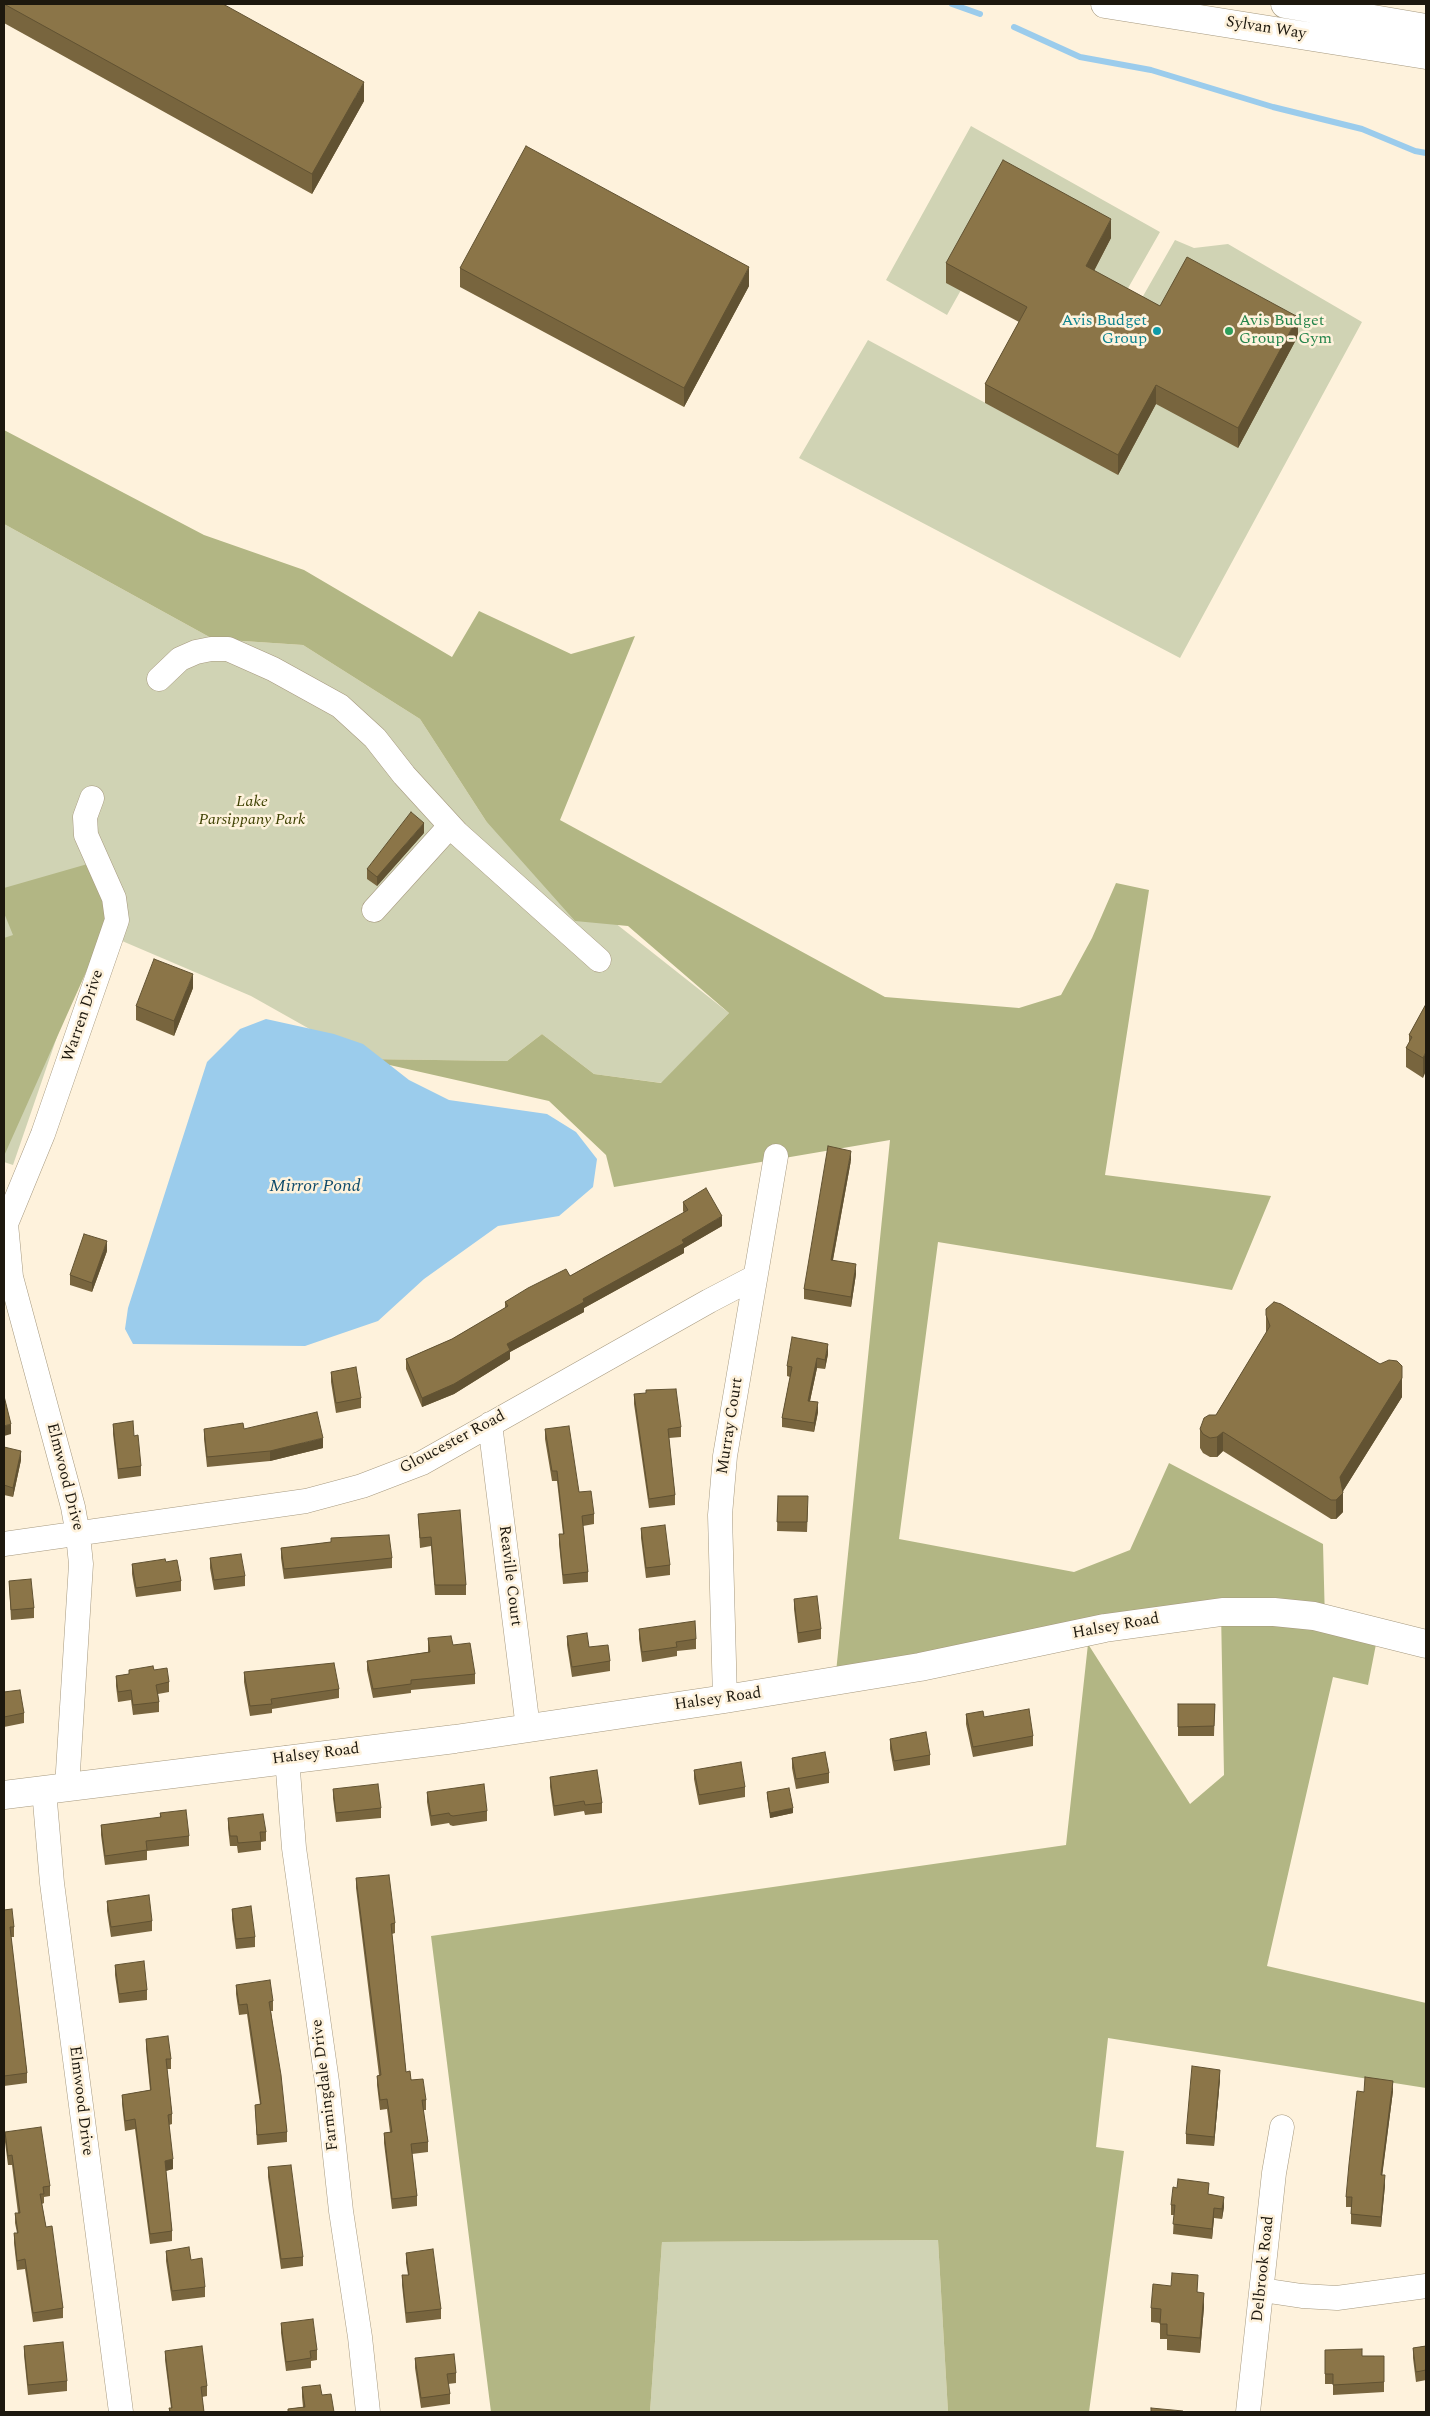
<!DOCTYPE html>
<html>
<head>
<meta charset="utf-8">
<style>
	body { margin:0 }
	#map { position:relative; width:1430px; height:2416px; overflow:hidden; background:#fef2dc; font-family:Spectral,serif }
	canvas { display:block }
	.frame { position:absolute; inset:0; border:5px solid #1d180e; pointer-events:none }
</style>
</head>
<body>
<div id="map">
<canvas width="1430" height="2416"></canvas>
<div class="frame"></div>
</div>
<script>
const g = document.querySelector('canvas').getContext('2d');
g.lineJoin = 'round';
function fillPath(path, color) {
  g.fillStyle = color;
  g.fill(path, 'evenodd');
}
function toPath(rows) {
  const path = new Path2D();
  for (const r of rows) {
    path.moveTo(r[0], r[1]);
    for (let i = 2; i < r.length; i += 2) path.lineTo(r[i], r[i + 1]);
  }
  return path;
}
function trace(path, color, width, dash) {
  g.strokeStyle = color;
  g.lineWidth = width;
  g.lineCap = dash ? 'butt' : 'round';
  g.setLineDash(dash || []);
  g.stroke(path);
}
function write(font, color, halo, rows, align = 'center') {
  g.font = font + ' Spectral,serif';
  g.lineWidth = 5;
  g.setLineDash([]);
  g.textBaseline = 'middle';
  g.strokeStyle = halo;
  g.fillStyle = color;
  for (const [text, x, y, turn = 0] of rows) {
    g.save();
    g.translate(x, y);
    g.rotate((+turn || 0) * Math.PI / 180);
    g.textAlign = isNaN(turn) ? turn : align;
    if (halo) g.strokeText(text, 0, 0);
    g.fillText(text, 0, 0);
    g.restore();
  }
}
fillPath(toPath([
	[971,126,1160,232,1119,304,1086,286,1111,238,961,290,947,315,886,280],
	[1175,240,1194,248,1228,244,1362,322,1180,658,799,458,868,340,1118,474,1156,404,1160,326,1134,312],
	[4,524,213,639,303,645,420,719,486,821,729,1013,662,1083,594,1074,542,1034,507,1061,363,1059,251,996,94,929,13,1165,4,1162],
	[938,2240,948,2412,650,2412,662,2242]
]), '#d0d3b4');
fillPath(toPath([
	[4,430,204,535,304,570,452,657,479,611,571,654,635,636,560,820,885,997,1019,1008,1061,995,1092,938,1116,883,1149,890,1105,1175,1271,1196,1232,1290,938,1242,899,1539,1074,1572,1130,1550,1169,1463,1323,1544,1325,1622,1378,1634,1368,1685,1333,1677,1267,1966,1426,2003,1426,2088,1108,2038,1096,2147,1124,2151,1089,2412,948,2412,938,2240,662,2242,650,2412,491,2412,431,1936,1066,1845,1088,1644,1190,1804,1224,1775,1221,1611,835,1682,890,1140,614,1187,606,1155,549,1101,363,1059,507,1061,542,1034,594,1074,661,1083,729,1013,628,926,575,921,486,821,420,719,303,645,213,639,4,524],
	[98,861,116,905,4,1156,4,938,13,935,4,913,4,888]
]), '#b2b684');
fillPath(toPath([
	[266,1019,334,1034,363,1044,409,1080,449,1100,547,1114,576,1132,597,1159,593,1187,559,1216,498,1226,424,1279,378,1321,305,1346,133,1344,125,1329,128,1308,207,1062,240,1029]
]), '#9bccec');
trace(toPath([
	[952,4,980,14],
	[1014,27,1080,57,1151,70,1273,107,1362,129,1415,151,1426,153]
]), '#9bccec', 6);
const street = toPath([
	[159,679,180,659,196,652,211,649,228,649,273,669,340,706,375,738,404,775,457,833,599,960],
	[374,910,450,826],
	[490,1424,528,1728],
	[4,1544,306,1501,362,1486,422,1463,709,1301,755,1277],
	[725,1699,720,1515,725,1456,776,1156],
	[287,1758,294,1848,327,2082,341,2211,360,2337,368,2412],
	[67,1787,81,1564,78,1535,73,1507,11,1277,6,1224,43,1134,117,920,114,898,86,835,85,817,92,798],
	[44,1790,52,1883,121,2412],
	[1262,2290,1302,2296,1337,2298,1426,2286],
	[1248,2412,1274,2173,1282,2127]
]);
const secondary = toPath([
	[1105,4,1426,55],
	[1285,4,1426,28],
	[4,1795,455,1739,725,1699,920,1667,1105,1628,1222,1612,1274,1612,1314,1616,1426,1644]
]);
trace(street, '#a6997f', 25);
trace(secondary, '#a6997f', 29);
trace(street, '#fff', 24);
trace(secondary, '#fff', 28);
fillPath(toPath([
	[4,4,364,101,312,194,4,23],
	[1111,238,1094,271,1160,306,1298,336,1238,448,1156,404,1118,475,985,403,985,384,1019,322,946,283,946,263],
	[460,268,749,286,684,407,460,287],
	[424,833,377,886,367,879,367,869],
	[193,988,174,1036,136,1020,136,1006],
	[1426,1004,1423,1078,1406,1067,1406,1048,1409,1043,1409,1035],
	[851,1160,833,1260,856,1274,851,1307,804,1299,804,1289],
	[683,1202,722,1226,684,1248,684,1253,584,1308,584,1312,510,1352,510,1359,454,1394,422,1407,406,1369,406,1359,452,1339,505,1308,505,1302,570,1276,684,1213,683,1211],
	[107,1251,92,1292,70,1285,70,1275],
	[1266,1315,1402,1397,1343,1491,1343,1512,1336,1519,1331,1519,1223,1451,1217,1457,1210,1457,1203,1453,1200,1448,1200,1429,1216,1415,1266,1333],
	[828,1354,825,1369,817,1368,810,1401,818,1412,814,1432,782,1427,782,1418,790,1377,787,1376,787,1366],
	[331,1372,361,1398,361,1408,336,1413,331,1382],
	[634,1394,681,1427,681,1437,669,1438,675,1495,675,1505,649,1508,634,1404],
	[113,1424,141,1466,141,1476,118,1479,113,1434],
	[204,1429,244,1429,323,1448,270,1461,207,1467,204,1439],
	[545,1429,579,1492,594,1514,594,1524,583,1526,588,1572,588,1582,563,1584,559,1544,559,1534,563,1534,557,1481,552,1481,545,1439],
	[4,1447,21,1460,13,1497,4,1495],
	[778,1496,808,1506,807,1532,777,1531],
	[418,1514,466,1585,466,1595,435,1595,431,1546,420,1548],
	[641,1528,670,1565,670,1575,646,1578,641,1538],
	[331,1538,392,1558,392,1568,284,1579,281,1558,281,1548,331,1542],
	[210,1558,245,1576,245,1586,214,1590,210,1568],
	[166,1562,181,1581,181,1591,136,1597,132,1574,132,1564],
	[9,1581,34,1608,34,1618,11,1620],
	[794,1599,821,1629,821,1639,798,1643,794,1609],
	[639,1629,696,1639,696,1649,677,1651,677,1656,642,1662,639,1639],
	[567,1636,589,1647,610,1661,610,1671,572,1677,567,1645],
	[428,1638,453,1645,475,1674,475,1684,411,1690,411,1693,373,1698,367,1670,367,1661,428,1652],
	[129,1670,154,1670,169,1682,169,1692,158,1694,159,1702,159,1712,133,1715,131,1700,118,1702,116,1686,116,1676,129,1674],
	[244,1672,339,1689,339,1698,272,1709,272,1713,250,1716,244,1682],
	[4,1692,24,1713,24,1723,4,1727],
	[1178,1704,1215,1704,1214,1736,1178,1736],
	[966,1714,984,1717,1033,1736,1033,1746,973,1757,966,1724],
	[890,1739,930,1755,930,1765,894,1771,890,1749],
	[792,1758,829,1773,829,1783,796,1789,792,1768],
	[694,1770,745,1787,745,1797,699,1805,694,1779],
	[550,1777,602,1803,602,1813,585,1815,584,1811,554,1816,550,1787],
	[333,1789,381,1808,381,1818,336,1822,333,1798],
	[427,1792,487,1811,487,1821,453,1826,450,1825,449,1823,431,1826,427,1802],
	[767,1792,793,1813,770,1818,767,1797],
	[160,1813,189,1836,189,1846,147,1851,147,1860,105,1865,101,1835,101,1825,160,1818],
	[228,1818,266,1832,266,1841,261,1842,261,1850,238,1853,237,1846,230,1846,228,1828],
	[356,1878,395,1923,395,1933,392,1934,406,2072,426,2100,426,2110,423,2110,428,2142,428,2152,412,2154,417,2196,417,2206,392,2209,384,2143,384,2133,390,2132,387,2109,380,2110,377,2085,377,2076,379,2075,356,1888],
	[107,1901,152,1921,152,1931,111,1937,107,1911],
	[232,1909,255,1937,255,1947,236,1949,232,1919],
	[4,1910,14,1927,14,1937,11,1937,27,2073,27,2083,4,2086],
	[115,1965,147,1990,147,2000,119,2003,115,1975],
	[236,1985,273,2001,273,2011,271,2011,287,2132,287,2142,257,2145,255,2105,260,2104,247,2014,239,2015,236,1994],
	[146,2039,171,2059,171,2069,167,2069,172,2114,172,2124,169,2125,173,2169,166,2171,172,2231,172,2241,150,2244,135,2129,125,2131,122,2104,122,2095,150,2090,146,2049],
	[1220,2079,1214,2146,1186,2144,1186,2134],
	[1393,2091,1382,2175,1385,2185,1381,2227,1351,2224,1351,2207,1346,2207,1346,2197,1364,2092],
	[5,2132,50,2186,50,2196,44,2197,44,2203,42,2204,46,2227,63,2308,63,2318,33,2322,25,2269,17,2270,14,2243,14,2233,17,2233,15,2223,15,2213,18,2213,12,2165,8,2165,5,2142],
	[268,2167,303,2257,303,2266,281,2269,268,2177],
	[1209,2194,1224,2207,1222,2219,1214,2218,1212,2239,1173,2234,1174,2215,1171,2215,1171,2205],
	[166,2251,191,2260,205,2287,205,2297,172,2301,166,2261],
	[406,2253,441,2309,441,2319,406,2323,402,2285,402,2275,408,2275,406,2263],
	[1198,2292,1204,2307,1200,2353,1167,2350,1167,2339,1160,2339,1160,2323,1151,2322,1151,2308],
	[281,2323,317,2350,317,2360,311,2361,311,2368,286,2371,281,2333],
	[24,2346,67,2381,67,2391,28,2395,24,2355],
	[1426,2346,1426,2380,1416,2382,1413,2358,1413,2348],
	[1325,2350,1362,2356,1384,2356,1384,2392,1333,2395,1333,2384,1325,2384],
	[165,2351,207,2386,207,2396,202,2397,204,2412,169,2412,169,2408,171,2408,165,2360],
	[415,2358,456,2373,456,2383,448,2384,450,2394,450,2404,421,2408,415,2368],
	[302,2387,322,2395,334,2412,288,2412,288,2409,303,2407,302,2397]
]), '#78653e');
fillPath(toPath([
	[364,82,364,101,312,194,312,174],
	[1111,219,1111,238,1086,286,1086,266],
	[749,267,749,286,684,407,684,388],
	[1298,317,1298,336,1238,448,1238,428],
	[1156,385,1156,404,1118,475,1118,455],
	[424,823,424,833,377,886,377,877],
	[193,974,193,988,174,1036,174,1021],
	[1426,1052,1426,1071,1423,1078,1423,1058],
	[851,1151,851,1160,831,1270,831,1260],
	[722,1216,722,1226,684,1248,684,1253,584,1308,584,1312,510,1352,510,1359,454,1394,422,1407,422,1398,507,1344,583,1299],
	[107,1241,107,1251,92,1292,92,1283],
	[856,1264,856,1274,851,1307,851,1297],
	[828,1344,828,1354,825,1369,825,1360],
	[817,1358,817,1368,808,1410,808,1401],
	[1402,1366,1402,1397,1340,1496,1343,1493,1343,1512,1336,1519,1336,1500,1340,1477],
	[818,1402,818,1412,814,1432,814,1423],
	[11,1424,11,1434,4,1436,4,1426],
	[1223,1432,1223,1451,1217,1457,1217,1437],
	[323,1438,323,1448,270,1461,270,1451],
	[21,1451,21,1460,13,1497,13,1488],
	[793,1808,793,1813,770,1818,770,1813],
	[1220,2070,1220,2079,1214,2146,1214,2137],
	[1393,2081,1393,2091,1381,2185,1381,2175],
	[173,2159,173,2169,165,2171,165,2161],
	[1385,2175,1385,2185,1381,2227,1381,2217],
	[1224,2197,1224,2207,1222,2219,1222,2209],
	[1214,2208,1214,2218,1212,2239,1212,2229],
	[1204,2293,1204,2307,1200,2353,1200,2338]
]), '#615232');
const building = toPath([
	[4,4,223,4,364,82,312,174,4,4],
	[526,146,749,267,684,388,460,268,526,146],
	[1003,160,1111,219,1086,266,1160,306,1187,257,1298,317,1238,428,1156,385,1118,455,985,384,1027,307,946,263,1003,160],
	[411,812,424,823,377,877,367,869,411,812],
	[154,959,193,974,174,1021,136,1006,154,959],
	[1426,1004,1426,1052,1423,1058,1406,1048,1412,1037,1409,1035,1426,1004],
	[828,1146,851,1151,831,1260,856,1264,851,1297,804,1289,828,1146],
	[706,1188,722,1216,682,1240,684,1243,583,1299,584,1302,507,1344,510,1350,454,1384,422,1398,406,1359,452,1339,508,1306,505,1302,528,1288,566,1269,570,1276,688,1210,683,1202,706,1188],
	[84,1234,107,1241,92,1283,70,1275,84,1234],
	[1274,1302,1281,1304,1380,1364,1389,1360,1397,1361,1402,1366,1402,1378,1340,1477,1343,1493,1336,1500,1331,1500,1223,1432,1217,1437,1210,1438,1203,1434,1200,1429,1204,1418,1209,1415,1216,1415,1270,1326,1266,1315,1266,1309,1274,1302],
	[792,1337,828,1344,825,1360,817,1358,808,1401,818,1402,814,1423,782,1418,792,1367,787,1366,792,1337],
	[356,1367,361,1398,336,1403,331,1372,356,1367],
	[676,1389,681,1427,668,1429,675,1495,649,1499,634,1394,646,1393,646,1390,676,1389],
	[4,1396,11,1424,4,1426,4,1396],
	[317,1412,323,1438,270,1451,207,1457,204,1429,243,1423,244,1429,317,1412],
	[133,1421,134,1436,138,1435,141,1466,118,1469,113,1424,133,1421],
	[569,1426,579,1492,591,1491,594,1514,582,1516,588,1572,563,1575,559,1534,564,1534,557,1471,552,1471,545,1429,569,1426],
	[4,1447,21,1451,13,1488,4,1485,4,1447],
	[778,1496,808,1496,807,1522,777,1522,778,1496],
	[460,1510,466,1585,435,1585,431,1537,420,1538,418,1514,460,1510],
	[665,1525,670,1565,646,1568,641,1528,665,1525],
	[389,1535,392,1558,284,1569,281,1548,331,1542,331,1538,389,1535],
	[241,1554,245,1576,214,1580,210,1558,241,1554],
	[165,1559,166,1562,177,1560,181,1581,136,1588,132,1564,165,1559],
	[31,1579,34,1608,11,1610,9,1581,31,1579],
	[817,1596,821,1629,798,1633,794,1599,817,1596],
	[695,1621,696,1639,676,1642,677,1647,642,1652,639,1629,695,1621],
	[587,1633,589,1647,608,1645,610,1661,572,1667,567,1636,587,1633],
	[451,1636,453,1645,470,1643,475,1674,411,1680,411,1684,373,1689,367,1661,430,1652,428,1638,451,1636],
	[334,1663,339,1689,271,1699,272,1704,250,1706,244,1672,334,1663],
	[153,1666,154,1670,167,1668,169,1682,156,1685,159,1702,133,1705,131,1690,118,1692,116,1676,129,1674,129,1670,153,1666],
	[20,1690,24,1713,4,1717,4,1692,20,1690],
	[1178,1704,1215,1704,1214,1726,1178,1727,1178,1704],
	[1029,1709,1033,1736,973,1747,966,1714,983,1711,984,1717,1029,1709],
	[926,1732,930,1755,894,1761,890,1739,926,1732],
	[825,1752,829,1773,796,1779,792,1758,825,1752],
	[741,1762,745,1787,699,1795,694,1770,741,1762],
	[597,1770,602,1803,585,1805,584,1801,554,1806,550,1777,597,1770],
	[378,1784,381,1808,336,1813,333,1789,378,1784],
	[484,1784,487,1811,453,1816,450,1815,449,1813,431,1816,427,1792,484,1784],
	[789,1788,793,1808,770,1813,767,1792,789,1788],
	[186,1810,189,1836,146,1841,147,1850,105,1856,101,1825,161,1817,160,1813,186,1810],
	[263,1814,266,1832,260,1832,261,1841,238,1843,237,1836,230,1836,228,1818,263,1814],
	[389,1875,395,1923,391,1924,406,2072,410,2071,411,2080,423,2079,426,2100,422,2100,428,2142,411,2144,417,2196,392,2199,384,2133,392,2132,387,2099,380,2100,377,2076,381,2075,356,1878,389,1875],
	[149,1895,152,1921,111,1927,107,1901,149,1895],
	[251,1906,255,1937,236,1939,232,1909,251,1906],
	[12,1909,14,1927,10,1927,27,2073,4,2076,4,1910,12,1909],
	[144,1961,147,1990,119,1994,115,1965,144,1961],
	[270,1980,273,2001,269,2002,281,2075,287,2132,257,2135,255,2105,261,2104,256,2064,247,2004,239,2005,236,1985,270,1980],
	[168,2036,171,2059,166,2059,172,2114,168,2115,173,2159,165,2161,172,2231,150,2234,135,2119,125,2121,122,2095,151,2090,146,2039,168,2036],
	[1192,2066,1220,2070,1214,2137,1186,2134,1192,2066],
	[1365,2077,1393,2081,1381,2175,1385,2175,1381,2217,1351,2214,1352,2197,1346,2197,1349,2164,1357,2091,1364,2092,1365,2077],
	[41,2127,50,2186,43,2187,44,2194,40,2194,46,2227,52,2226,63,2308,33,2313,25,2259,17,2261,14,2233,18,2233,15,2213,20,2213,12,2155,8,2156,5,2132,41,2127],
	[291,2165,303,2257,281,2259,268,2167,291,2165],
	[1178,2179,1209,2183,1208,2194,1224,2197,1222,2209,1214,2208,1212,2229,1173,2224,1175,2205,1171,2205,1173,2187,1177,2188,1178,2179],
	[189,2247,191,2260,202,2258,205,2287,172,2291,166,2251,189,2247],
	[433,2249,441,2309,406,2313,402,2275,409,2275,406,2253,433,2249],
	[1172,2273,1198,2275,1197,2292,1204,2293,1200,2338,1167,2335,1167,2324,1160,2324,1161,2309,1151,2308,1153,2284,1171,2286,1172,2273],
	[313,2319,317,2350,310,2351,311,2358,286,2362,281,2323,313,2319],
	[63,2342,67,2381,28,2385,24,2346,63,2342],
	[202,2346,207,2386,201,2387,204,2412,170,2412,169,2408,172,2408,165,2351,202,2346],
	[1426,2346,1426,2370,1416,2372,1413,2348,1426,2346],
	[1362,2349,1362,2356,1384,2356,1384,2382,1333,2385,1333,2374,1325,2374,1325,2350,1362,2349],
	[454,2354,456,2373,447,2374,450,2394,421,2398,415,2358,454,2354],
	[320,2385,322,2395,331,2394,334,2412,288,2412,288,2409,305,2407,302,2387,320,2385],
	[1151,2408,1183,2411,1183,2412,1151,2412,1151,2408]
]);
fillPath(building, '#8b7548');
trace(building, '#615232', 1);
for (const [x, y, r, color] of [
	[1157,331,5,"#0f9aa8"],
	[1229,331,5,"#2e9e5b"]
]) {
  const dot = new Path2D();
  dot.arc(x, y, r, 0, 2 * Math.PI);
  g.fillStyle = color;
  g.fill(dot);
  trace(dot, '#fef2dc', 2);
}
write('16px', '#1d180e', '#fef2dc', [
	["Sylvan Way",1266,29,9],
	["Warren Drive",84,1016,-71],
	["Murray Court",731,1426,-81],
	["Gloucester Road",453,1443,-28],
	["Elmwood Drive",64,1477,76],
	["Reaville Court",509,1576,83],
	["Halsey Road",1116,1627,-10],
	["Halsey Road",718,1700,-8],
	["Halsey Road",316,1755,-7],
	["Farmingdale Drive",326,2085,-97],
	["Elmwood Drive",80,2101,83],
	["Delbrook Road",1264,2269,-84]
]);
write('16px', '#0d838f', '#fef2dc', [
	["Avis Budget",1147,322],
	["Group",1147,340]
], 'right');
write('16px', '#27864d', '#fef2dc', [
	["Avis Budget",1239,322],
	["Group - Gym",1239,340]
], 'left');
write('italic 16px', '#3e4102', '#fef2dc', [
	["Lake",252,803],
	["Parsippany Park",252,821]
]);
write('italic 18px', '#0e4a6a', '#fef2dc', [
	["Mirror Pond",315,1187]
]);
</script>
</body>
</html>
